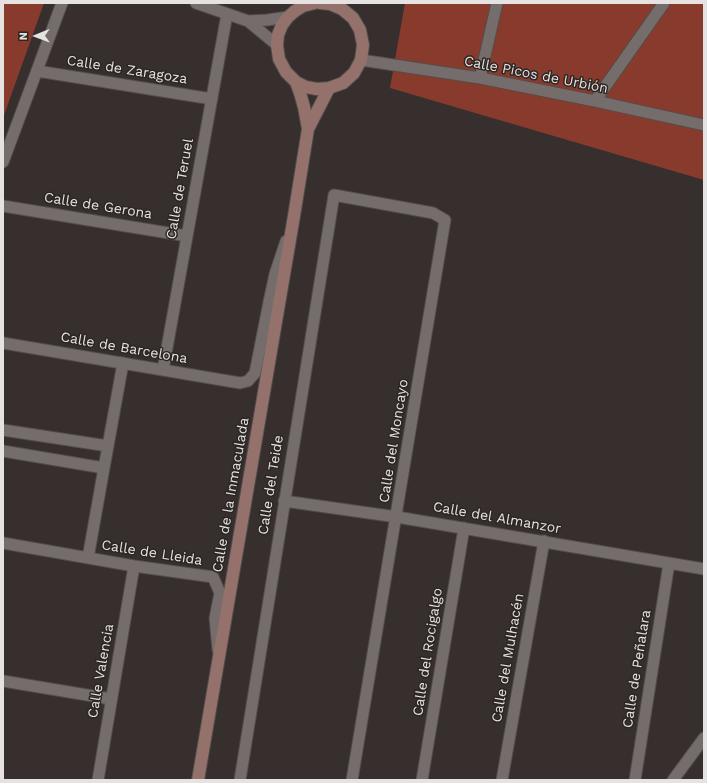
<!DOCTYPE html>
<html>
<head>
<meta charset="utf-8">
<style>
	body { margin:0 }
	#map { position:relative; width:707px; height:783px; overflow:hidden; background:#362f2e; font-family:"Work Sans",sans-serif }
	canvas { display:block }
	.frame { position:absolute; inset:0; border:4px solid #e6e2e1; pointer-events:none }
	.north { position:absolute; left:16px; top:16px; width:40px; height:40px; -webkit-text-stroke:3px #2c2624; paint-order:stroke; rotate:269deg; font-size:11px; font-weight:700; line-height:16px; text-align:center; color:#e6e2e1 }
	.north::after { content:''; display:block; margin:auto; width:14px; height:18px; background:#e6e2e1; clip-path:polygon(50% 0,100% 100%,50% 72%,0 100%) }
</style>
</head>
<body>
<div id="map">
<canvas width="707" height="783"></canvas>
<div class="frame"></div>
<div class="north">N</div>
</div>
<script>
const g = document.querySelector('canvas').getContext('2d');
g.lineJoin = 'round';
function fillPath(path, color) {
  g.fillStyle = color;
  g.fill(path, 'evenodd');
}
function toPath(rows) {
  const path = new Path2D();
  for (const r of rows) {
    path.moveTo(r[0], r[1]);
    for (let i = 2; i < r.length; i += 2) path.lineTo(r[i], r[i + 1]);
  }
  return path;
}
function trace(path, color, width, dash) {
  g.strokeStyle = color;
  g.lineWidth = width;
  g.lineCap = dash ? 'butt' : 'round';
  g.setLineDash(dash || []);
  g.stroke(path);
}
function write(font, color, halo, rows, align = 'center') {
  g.font = font + ' "Work Sans",sans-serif';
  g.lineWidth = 3;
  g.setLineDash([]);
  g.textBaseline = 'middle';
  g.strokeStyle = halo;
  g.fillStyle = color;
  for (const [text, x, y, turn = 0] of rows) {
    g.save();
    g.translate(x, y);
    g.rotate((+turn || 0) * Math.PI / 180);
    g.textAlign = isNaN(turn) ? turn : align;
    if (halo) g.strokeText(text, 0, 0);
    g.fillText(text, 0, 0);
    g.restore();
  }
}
fillPath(toPath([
	[3,3,44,3,3,118],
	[405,3,704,3,704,180,390,88]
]), '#883b2c');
const street = toPath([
	[196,3,248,21],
	[277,45,248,21,267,20,288,17],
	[361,60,480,78,595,101,704,125],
	[37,71,212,99],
	[480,78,497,3],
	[595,101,664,3],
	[3,162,62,3],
	[3,206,187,236],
	[3,343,240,383,248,381,255,373,269,302,275,274,286,241],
	[163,370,227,14],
	[3,430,108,446,104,468,3,451],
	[108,446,123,363],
	[284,501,397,517,704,569],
	[3,543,134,566,213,577,220,593,215,618,218,650],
	[88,558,104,468],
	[3,681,111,699],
	[98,780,134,566],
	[240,780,334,195,433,213,445,220,352,780],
	[422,780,464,528],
	[502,780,544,541],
	[635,780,669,563],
	[673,780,704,738]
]);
const secondary = toPath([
	[315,3,303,6,295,11,288,17,282,25,278,35,277,45,279,59,286,72,296,82,306,87,317,89,329,88,343,83,354,73,361,60,363,45,360,30,353,18,342,9,330,4,320,3],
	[308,129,329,88],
	[198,780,294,216,308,129,304,107,300,93,296,82]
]);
trace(street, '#524c4b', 13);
trace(secondary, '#524c4b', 14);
trace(street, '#756d6b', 11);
trace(secondary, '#94726b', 12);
write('14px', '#e6e2e1', '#2c2624', [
	["Calle de Zaragoza",127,70,9],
	["Calle Picos de Urbión",536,75,11],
	["Calle de Teruel",180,189,-80],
	["Calle de Gerona",98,206,9],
	["Calle de Barcelona",124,348,10],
	["Calle del Moncayo",394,441,-81],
	["Calle del Teide",271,485,-81],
	["Calle de la Inmaculada",231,495,-80],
	["Calle del Almanzor",497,518,10],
	["Calle de Lleida",152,553,9],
	["Calle del Rocigalgo",428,652,-81],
	["Calle del Mulhacén",508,658,-80],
	["Calle de Peñalara",637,669,-81],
	["Calle Valencia",101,671,-80]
]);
</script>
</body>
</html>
